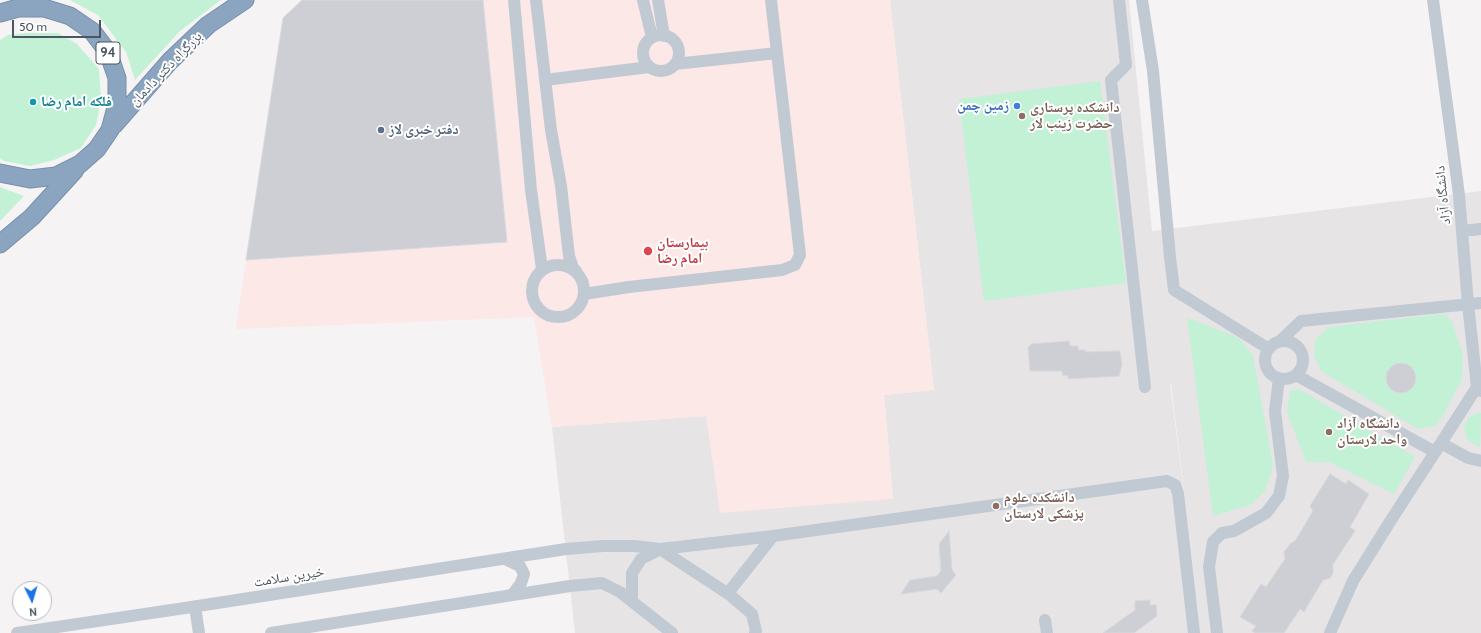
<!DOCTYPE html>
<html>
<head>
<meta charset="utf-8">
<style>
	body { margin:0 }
	#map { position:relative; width:1481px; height:633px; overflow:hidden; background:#f5f3f3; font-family:Cabin,sans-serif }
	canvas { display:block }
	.north { position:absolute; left:12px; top:581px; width:40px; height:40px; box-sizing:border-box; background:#fff; border:1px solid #b7bbc0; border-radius:50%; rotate:175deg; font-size:11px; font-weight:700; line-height:16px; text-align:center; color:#4a5661 }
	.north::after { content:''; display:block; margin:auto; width:14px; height:18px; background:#1a73e8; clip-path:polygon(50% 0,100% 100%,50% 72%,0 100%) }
	.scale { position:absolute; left:12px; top:20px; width:89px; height:18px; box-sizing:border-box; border:2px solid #4a5661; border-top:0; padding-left:5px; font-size:12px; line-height:14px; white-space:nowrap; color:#4a5661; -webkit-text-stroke:3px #fff; paint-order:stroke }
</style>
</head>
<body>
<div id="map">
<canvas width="1481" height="633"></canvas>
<div class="north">N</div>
<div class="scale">50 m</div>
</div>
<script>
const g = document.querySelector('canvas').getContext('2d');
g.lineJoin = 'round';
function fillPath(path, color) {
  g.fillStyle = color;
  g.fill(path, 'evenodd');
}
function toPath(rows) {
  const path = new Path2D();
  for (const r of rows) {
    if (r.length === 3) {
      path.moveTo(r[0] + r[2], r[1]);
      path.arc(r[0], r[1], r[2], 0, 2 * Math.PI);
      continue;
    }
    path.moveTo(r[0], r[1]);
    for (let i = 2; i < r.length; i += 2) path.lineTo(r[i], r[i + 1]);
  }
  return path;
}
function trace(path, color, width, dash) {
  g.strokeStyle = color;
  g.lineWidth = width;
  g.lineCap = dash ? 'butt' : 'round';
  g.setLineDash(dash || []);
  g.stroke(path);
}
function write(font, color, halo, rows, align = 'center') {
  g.font = font + ' Cabin,"Noto Naskh Arabic",sans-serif';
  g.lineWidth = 4;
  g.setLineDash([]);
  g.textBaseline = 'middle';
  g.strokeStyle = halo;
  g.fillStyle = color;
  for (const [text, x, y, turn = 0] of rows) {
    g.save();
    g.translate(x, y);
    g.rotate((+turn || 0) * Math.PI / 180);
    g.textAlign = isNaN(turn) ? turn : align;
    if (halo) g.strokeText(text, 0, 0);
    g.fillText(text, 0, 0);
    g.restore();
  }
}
fillPath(toPath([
	[890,0,1129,0,1152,231,1481,191,1481,633,575,633,552,427,706,416,893,499,884,395,934,390],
	[1170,383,1171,383,1194,575,1194,574]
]), '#e6e4e5');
fillPath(toPath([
	[483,0,890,0,934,390,884,395,893,499,720,513,706,416,552,427,534,317,236,329,246,260,507,242]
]), '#fce8e6');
fillPath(toPath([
	[70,0,221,0,180,31,135,80,126,52,98,15],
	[29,33,58,33,77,44,99,69,101,100,96,125,81,148,54,160,30,166,4,161,0,158,0,40,8,35],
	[1100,81,1126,283,984,301,959,99],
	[0,187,24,196,0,221],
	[1443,314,1452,321,1462,352,1462,379,1442,417,1435,426,1418,429,1321,371,1314,356,1315,341,1328,327],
	[1187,318,1239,338,1253,356,1273,465,1265,491,1250,505,1213,516],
	[1299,389,1415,457,1394,494,1329,462,1306,462,1287,412,1290,391],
	[1478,413,1481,413,1480,447,1475,445,1467,439,1464,428,1468,418]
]), '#c3f1d5');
const building = toPath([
	[302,0,483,0,507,242,246,260,283,18,302,0],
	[1069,341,1070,346,1078,346,1078,350,1085,350,1085,352,1120,351,1122,364,1119,376,1068,379,1068,375,1063,376,1062,371,1030,371,1028,348,1031,344,1069,341],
	[1401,378,15],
	[1330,474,1346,484,1348,480,1369,494,1350,527,1355,531,1333,564,1333,573,1330,578,1323,580,1304,612,1300,609,1284,633,1255,633,1252,631,1256,626,1240,617,1261,584,1266,587,1285,559,1284,552,1291,543,1295,541,1313,511,1310,506,1330,474],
	[949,531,952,570,956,575,941,593,937,589,901,594,910,580,937,576,941,571,939,544,949,531],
	[1150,600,1150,605,1156,605,1157,616,1134,633,1103,633,1135,610,1135,601,1150,600]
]);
fillPath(building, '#cdcfd5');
trace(building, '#d7d9de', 1);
const highway = toPath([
	[0,13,18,8,44,8,70,16,92,31,108,52,117,78,117,104,110,130,97,149,80,164,56,176,30,179,0,173],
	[114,125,170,61,208,25,245,0],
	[0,244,32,217,75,170]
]);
trace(highway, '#7690ad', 19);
trace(toPath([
	[514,0,531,190,542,269],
	[536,0,551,130,561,186,569,256,573,268,576,271],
	[643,0,652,37],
	[658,0,664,36],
	[1119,0,1126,65,1111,80,1145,387],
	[1142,0,1153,71,1170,257,1174,290,1269,349],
	[1433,0,1459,195,1468,304,1477,387],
	[661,53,18],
	[675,64,777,53],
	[545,80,649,67],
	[1462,231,1481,229],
	[558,291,26],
	[584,294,629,287,782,270,795,265,800,255,771,0],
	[1284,360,19],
	[1279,342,1301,321,1481,303],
	[1296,375,1435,452],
	[1441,443,1468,458,1481,461],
	[773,536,1167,481,1175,485,1178,493,1194,633],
	[505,559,520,566,524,574,521,583,512,595],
	[632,601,632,573,641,559,661,549,773,536,728,593],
	[195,607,199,633],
	[1045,620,1047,633],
	[17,633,185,608,566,549,603,546,634,546,660,549,730,595,752,614,756,631,755,633],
	[271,633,570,586,602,583,620,592,672,633],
	[1217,633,1209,567,1213,542,1222,533,1234,531,1266,513,1279,496,1283,476,1275,411,1279,378],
	[1330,633,1353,581,1391,520,1441,443,1477,387,1481,391]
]), '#c1cad2', 12);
trace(highway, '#8ba5c1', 17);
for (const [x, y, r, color] of [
	[33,102,4,"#0f9aa8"],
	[1017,106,4,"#3f7fe0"],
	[1022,116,4,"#8d6e63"],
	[381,130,4,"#5c6f8a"],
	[648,251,5,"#e0444e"],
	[1329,432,4,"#8d6e63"],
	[996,506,4,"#8d6e63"]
]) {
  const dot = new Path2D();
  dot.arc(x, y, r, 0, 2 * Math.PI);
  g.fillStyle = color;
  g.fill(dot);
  trace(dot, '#fff', 1.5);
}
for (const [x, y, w] of [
	[108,53,24]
]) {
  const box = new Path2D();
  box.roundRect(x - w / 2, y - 11, w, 22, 3);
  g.fillStyle = '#fff';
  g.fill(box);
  trace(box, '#4a5661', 1);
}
write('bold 13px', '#4a5661', null, [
	["94",108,53]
]);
write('14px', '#4a5661', '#fff', [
	["بزرگراه دکتر دادمان",166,69,-46],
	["دانشگاه آزاد",1443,195,-96],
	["خیرین سلامت",289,577,-9]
]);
write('bold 14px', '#0d838f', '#fff', [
	["فلكه امام رضا",41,102]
], 'left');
write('bold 14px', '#366cbe', '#fff', [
	["زمین چمن",1009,106]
], 'right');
write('bold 14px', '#785e54', '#fff', [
	["دانشکده پرستاری",1030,108],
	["حضرت زینب لار",1030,124],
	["دانشگاه آزاد",1337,424],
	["واحد لارستان",1337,440],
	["دانشکده علوم",1004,498],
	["پزشکی لارستان",1004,514]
], 'left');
write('bold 14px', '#4e5e75', '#fff', [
	["دفتر خبری لاز",389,130]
], 'left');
write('bold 14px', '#be3a42', '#fff', [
	["بیمارستان",657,243],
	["امام رضا",657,259]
], 'left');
</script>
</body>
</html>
